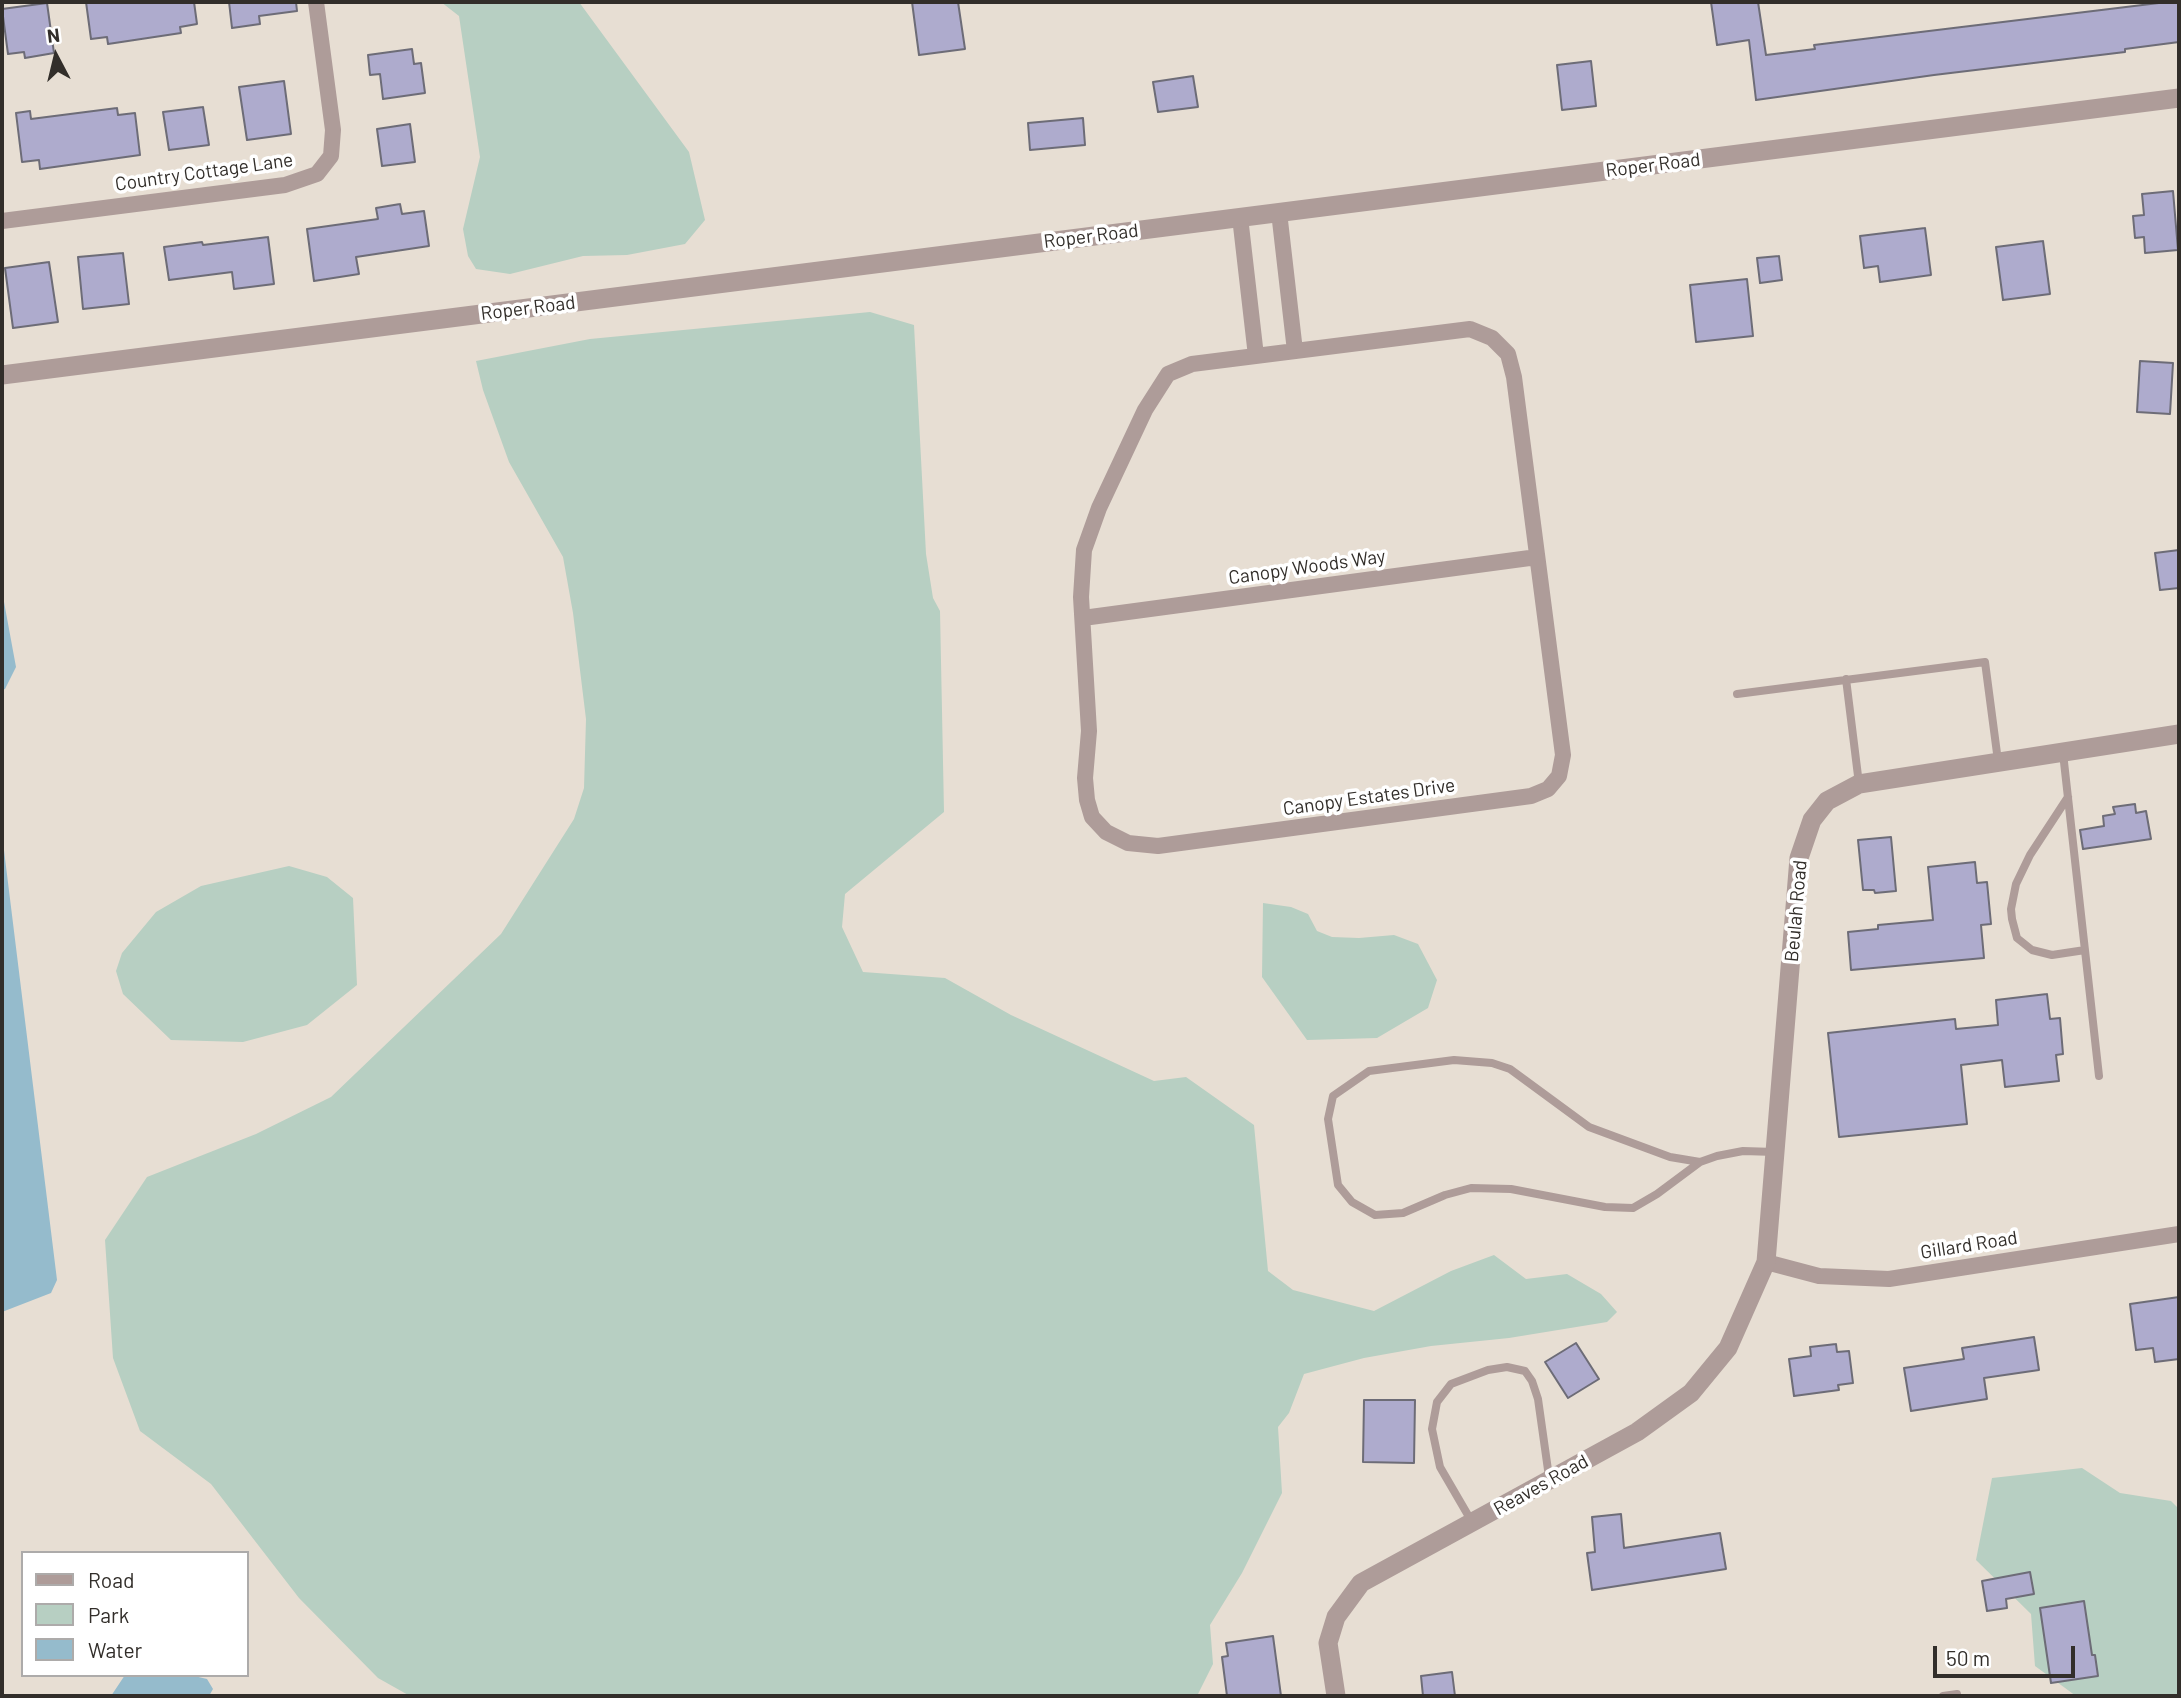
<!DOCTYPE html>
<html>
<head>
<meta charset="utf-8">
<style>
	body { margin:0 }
	#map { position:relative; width:2181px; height:1698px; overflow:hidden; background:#e7ded3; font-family:Barlow,sans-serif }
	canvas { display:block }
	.frame { position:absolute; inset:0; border:4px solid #322e2a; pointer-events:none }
	.legend { position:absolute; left:21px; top:1551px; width:228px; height:126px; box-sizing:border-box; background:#fff; border:2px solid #adabaa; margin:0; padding:9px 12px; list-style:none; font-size:21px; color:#322e2a }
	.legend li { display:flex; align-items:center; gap:14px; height:35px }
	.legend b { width:35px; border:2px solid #adabaa }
	.north { position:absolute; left:21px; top:21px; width:70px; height:70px; -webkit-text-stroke:5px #fff; paint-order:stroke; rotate:353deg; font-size:19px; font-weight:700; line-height:28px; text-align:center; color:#322e2a }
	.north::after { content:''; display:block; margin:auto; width:24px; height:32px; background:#322e2a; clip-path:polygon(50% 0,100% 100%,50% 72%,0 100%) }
	.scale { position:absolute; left:1933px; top:1646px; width:142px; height:32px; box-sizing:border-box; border:4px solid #322e2a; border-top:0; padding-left:9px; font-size:21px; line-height:24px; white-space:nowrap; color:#322e2a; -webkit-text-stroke:5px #fff; paint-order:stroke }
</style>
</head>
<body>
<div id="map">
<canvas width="2181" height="1698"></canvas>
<div class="frame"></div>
<ul class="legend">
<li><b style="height:9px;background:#ae9c99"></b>Road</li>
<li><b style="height:19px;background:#b7cfc2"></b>Park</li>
<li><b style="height:19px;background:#95bbcc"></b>Water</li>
</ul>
<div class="north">N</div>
<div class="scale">50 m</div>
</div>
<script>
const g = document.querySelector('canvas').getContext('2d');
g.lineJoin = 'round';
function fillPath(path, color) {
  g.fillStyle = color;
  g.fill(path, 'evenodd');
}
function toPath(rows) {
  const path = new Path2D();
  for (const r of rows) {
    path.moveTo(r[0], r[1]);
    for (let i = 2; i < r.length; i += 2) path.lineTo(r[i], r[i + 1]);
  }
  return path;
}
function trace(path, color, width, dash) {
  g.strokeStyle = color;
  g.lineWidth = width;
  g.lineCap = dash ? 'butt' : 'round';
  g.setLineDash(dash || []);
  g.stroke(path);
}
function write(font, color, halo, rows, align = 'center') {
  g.font = font + ' Barlow,sans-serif';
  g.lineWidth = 7;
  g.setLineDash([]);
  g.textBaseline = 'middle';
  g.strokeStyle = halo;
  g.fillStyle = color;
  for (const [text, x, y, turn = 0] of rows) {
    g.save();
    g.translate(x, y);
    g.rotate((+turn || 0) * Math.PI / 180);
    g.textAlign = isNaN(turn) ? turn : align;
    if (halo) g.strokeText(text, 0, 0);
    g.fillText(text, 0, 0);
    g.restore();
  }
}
fillPath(toPath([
	[441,2,579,2,689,152,705,220,685,244,627,255,583,256,510,274,476,269,468,256,463,229,480,157,459,16],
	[870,312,914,325,926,554,933,598,940,611,944,812,845,894,842,927,863,972,945,978,1011,1015,1154,1081,1186,1077,1254,1125,1268,1271,1293,1290,1374,1311,1451,1271,1494,1255,1526,1279,1567,1274,1601,1294,1617,1312,1607,1322,1509,1338,1431,1346,1364,1358,1304,1374,1289,1413,1278,1427,1282,1493,1242,1573,1210,1625,1213,1664,1197,1696,410,1696,378,1678,299,1598,211,1484,140,1431,113,1358,105,1240,147,1177,256,1134,331,1097,501,934,574,819,584,788,586,719,573,613,563,557,509,462,483,390,476,361,590,339],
	[289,866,327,877,353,898,357,985,307,1025,243,1042,171,1040,123,994,116,971,122,953,156,912,201,886],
	[1263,903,1291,907,1308,914,1317,931,1332,937,1359,938,1394,935,1418,944,1437,980,1428,1008,1377,1038,1307,1040,1262,977],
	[2082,1468,2120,1493,2171,1501,2179,1509,2179,1696,2076,1696,2035,1666,2031,1614,1976,1560,1992,1478]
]), '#b7cfc2');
fillPath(toPath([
	[2,591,16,667,5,689,2,690],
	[2,834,57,1280,51,1293,2,1312],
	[125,1675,190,1675,207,1679,213,1689,209,1696,111,1696]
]), '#95bbcc');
const building = toPath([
	[86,2,194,2,197,24,180,27,181,33,108,44,107,37,91,39,86,2],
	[229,2,296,2,297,11,259,16,260,24,232,28,229,2],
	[912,2,958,2,965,49,919,55,912,2],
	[1711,2,1758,2,1766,55,1815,49,1814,45,2167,2,2179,2,2179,42,2125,49,2125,52,1934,75,1756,100,1749,40,1717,45,1711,2],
	[47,3,54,53,25,58,24,52,8,54,2,9,47,3],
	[412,49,414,64,421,63,425,93,383,99,380,74,370,75,368,55,412,49],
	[1591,61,1596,106,1562,110,1557,65,1591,61],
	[1193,76,1198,107,1158,112,1153,82,1193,76],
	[284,81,291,134,247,140,239,87,284,81],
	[203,107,209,145,169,150,163,112,203,107],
	[117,108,118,115,135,113,140,155,40,169,39,160,22,162,16,113,30,111,31,119,117,108],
	[1083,118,1085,145,1030,150,1028,123,1083,118],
	[410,124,415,162,382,166,377,129,410,124],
	[2173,191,2178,250,2145,253,2144,237,2135,238,2133,216,2144,215,2142,194,2173,191],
	[400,204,402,214,424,211,429,246,356,257,359,274,314,281,307,229,378,219,376,208,400,204],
	[1925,228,1931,275,1880,282,1878,266,1864,268,1860,236,1925,228],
	[268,237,274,284,234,289,232,272,169,280,164,247,202,242,203,245,268,237],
	[2043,241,2050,294,2003,300,1996,247,2043,241],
	[123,253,129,304,83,309,78,257,123,253],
	[1779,256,1782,280,1760,283,1757,258,1779,256],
	[49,262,58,322,13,328,5,268,49,262],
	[1747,279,1753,336,1696,342,1690,285,1747,279],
	[2140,361,2173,363,2170,414,2137,412,2140,361],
	[2179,550,2179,588,2160,590,2155,553,2179,550],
	[2135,804,2136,813,2146,811,2151,839,2083,849,2080,830,2104,826,2103,816,2115,814,2113,807,2135,804],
	[1891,837,1896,891,1875,893,1874,890,1863,890,1858,840,1891,837],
	[1975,862,1977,883,1987,882,1991,924,1981,925,1984,958,1851,970,1848,932,1878,929,1878,925,1933,920,1928,867,1975,862],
	[2047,994,2050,1019,2060,1018,2063,1054,2056,1055,2059,1081,2005,1087,2002,1060,1961,1065,1967,1124,1839,1137,1828,1033,1955,1019,1956,1029,1998,1025,1996,1000,2047,994],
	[2179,1297,2179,1359,2155,1362,2153,1348,2136,1350,2130,1304,2179,1297],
	[2034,1337,2039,1370,1984,1378,1987,1399,1911,1411,1904,1368,1964,1359,1962,1348,2034,1337],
	[1576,1343,1599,1379,1568,1398,1545,1362,1576,1343],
	[1836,1344,1837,1352,1849,1351,1853,1383,1838,1385,1839,1390,1794,1396,1789,1359,1811,1356,1810,1347,1836,1344],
	[1364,1400,1415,1400,1414,1463,1363,1462,1364,1400],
	[1621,1514,1624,1548,1720,1533,1726,1569,1592,1590,1587,1553,1595,1552,1592,1517,1621,1514],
	[2030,1572,2034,1594,2006,1599,2007,1608,1987,1611,1982,1581,2030,1572],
	[2084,1601,2092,1655,2095,1655,2098,1676,2051,1683,2040,1608,2084,1601],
	[1273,1636,1281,1696,1227,1696,1222,1657,1228,1656,1226,1643,1273,1636],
	[1452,1672,1455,1696,1423,1696,1421,1676,1452,1672]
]);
fillPath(building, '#aeabcd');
trace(building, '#6d6c77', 2);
trace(toPath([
	[1846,679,1859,784],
	[1737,694,1985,662,1998,761],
	[2063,753,2099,1076],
	[2068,797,2030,855,2016,884,2011,909,2012,919,2017,938,2032,950,2052,955,2085,950],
	[1700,1162,1657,1194,1633,1208,1605,1207,1511,1189,1471,1188,1445,1195,1403,1213,1375,1215,1352,1202,1338,1185,1328,1119,1333,1096,1369,1071,1454,1060,1492,1063,1510,1069,1589,1127,1670,1157,1700,1162,1717,1156,1743,1151,1775,1152],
	[1472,1522,1440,1467,1432,1429,1437,1402,1451,1384,1488,1370,1507,1367,1525,1371,1532,1381,1538,1399,1549,1477],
	[1943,1696,1957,1694]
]), '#ae9c99', 8);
trace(toPath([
	[1279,212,1295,351],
	[1240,217,1256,356],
	[2,221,285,185,317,174,331,156,333,130,316,2],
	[1470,329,1492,338,1508,354,1514,377,1563,755,1559,776,1548,789,1531,796,1158,846,1128,843,1106,832,1092,817,1087,800,1085,778,1089,731,1081,597,1084,550,1099,508,1145,410,1168,374,1192,364,1470,329],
	[1083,618,1537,557],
	[1766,1262,1819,1276,1889,1279,2179,1234]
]), '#ae9c99', 16);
trace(toPath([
	[2,375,2179,98],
	[1336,1696,1328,1643,1336,1617,1361,1583,1637,1432,1691,1393,1728,1348,1766,1262,1799,858,1812,820,1827,801,1859,784,2179,734]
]), '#ae9c99', 19);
write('19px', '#322e2a', '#fff', [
	["Roper Road",1653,165,-7],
	["Country Cottage Lane",204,172,-8],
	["Roper Road",1091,236,-7],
	["Roper Road",528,308,-7],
	["Canopy Woods Way",1307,567,-8],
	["Canopy Estates Drive",1369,797,-8],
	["Beulah Road",1796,911,-85],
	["Gillard Road",1969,1245,-9],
	["Reaves Road",1541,1485,-29]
]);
</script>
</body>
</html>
